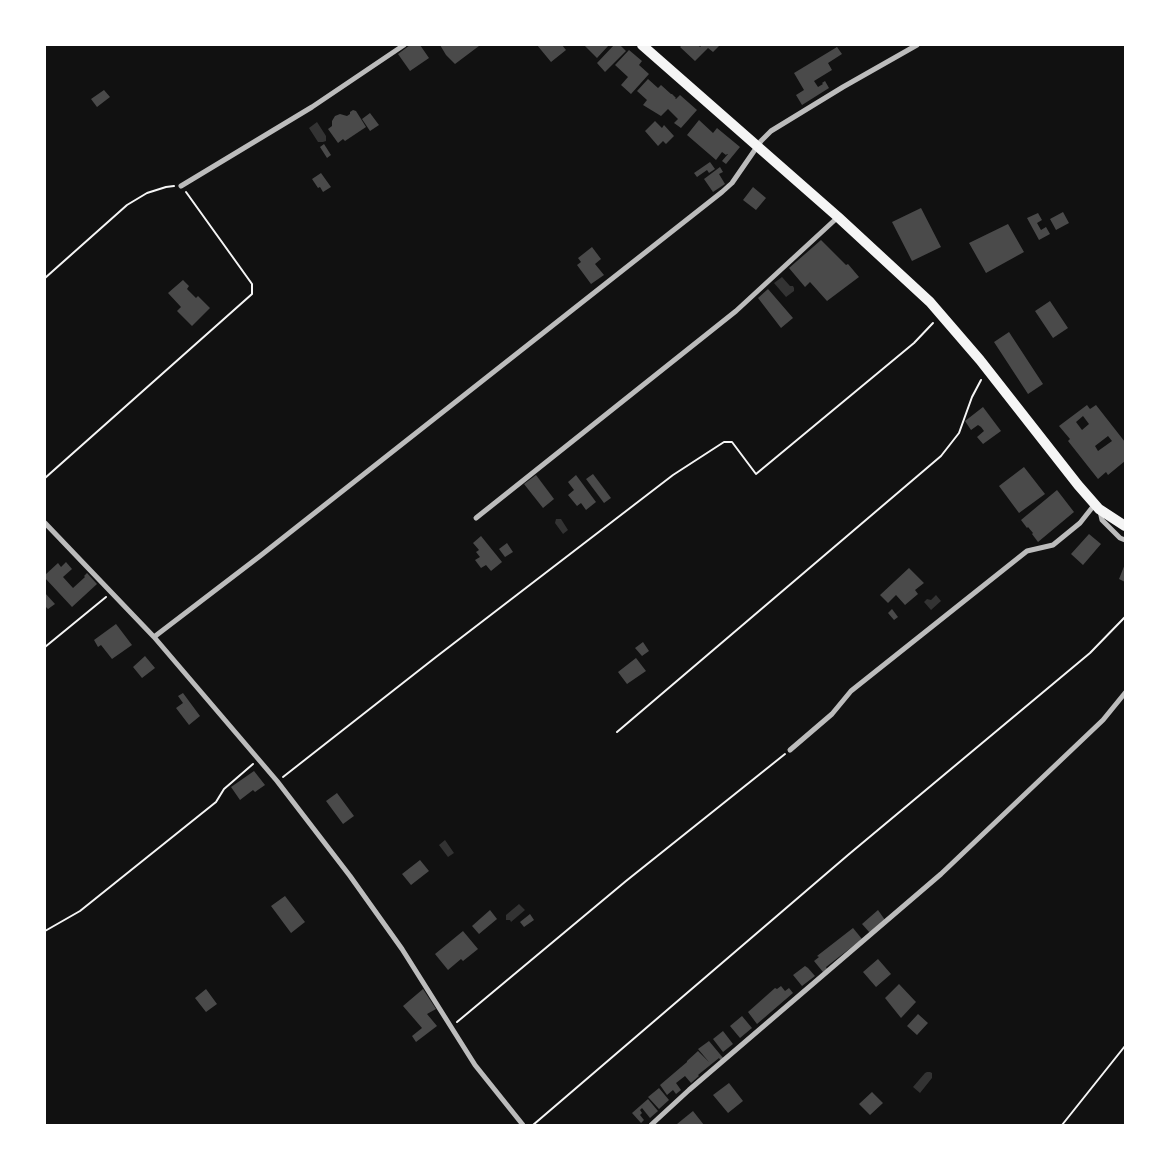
<!DOCTYPE html>
<html>
<head>
<meta charset="utf-8">
<style>
	body { margin:0 }
	#map { position:relative; width:1170px; height:1170px; overflow:hidden; background:#111; font-family:"IBM Plex Sans",sans-serif }
	canvas { display:block }
	.frame { position:absolute; inset:0; border:46px solid #fff; pointer-events:none }
</style>
</head>
<body>
<div id="map">
<canvas width="1170" height="1170"></canvas>
<div class="frame"></div>
</div>
<script>
const g = document.querySelector('canvas').getContext('2d');
g.lineJoin = 'round';
function fillPath(path, color) {
  g.fillStyle = color;
  g.fill(path, 'evenodd');
}
function toPath(rows) {
  const path = new Path2D();
  for (const r of rows) {
    path.moveTo(r[0], r[1]);
    for (let i = 2; i < r.length; i += 2) path.lineTo(r[i], r[i + 1]);
  }
  return path;
}
function trace(path, color, width, dash) {
  g.strokeStyle = color;
  g.lineWidth = width;
  g.lineCap = dash ? 'butt' : 'round';
  g.setLineDash(dash || []);
  g.stroke(path);
}
fillPath(toPath([
	[317,122,326,136,326,141,323,142,318,142,309,128],
	[782,277,790,286,793,286,794,288,794,291,786,297,774,283],
	[556,519,561,519,568,530,563,534,555,523],
	[936,595,941,601,931,610,924,602,927,599,931,600],
	[445,840,454,853,448,857,439,845],
	[519,904,525,910,511,922,510,920,506,920,506,915],
	[927,1072,930,1072,932,1073,932,1078,920,1093,913,1087,925,1073]
]), '#333');
fillPath(toPath([
	[410,45,420,45,429,58,410,71,398,54],
	[440,45,478,45,479,46,455,64,446,55],
	[537,45,562,45,566,50,551,62],
	[584,45,609,45,597,58],
	[614,45,620,45,626,51,605,72,597,63],
	[682,45,698,45,700,47,702,45,720,45,713,52,708,48,695,61,680,47],
	[837,47,842,54,828,63,832,70,814,81,818,87,823,84,822,83,825,81,829,88,802,105,796,95,804,90,794,73],
	[629,50,642,61,639,65,649,74,631,94,621,85,628,77,615,65],
	[648,79,658,88,661,85,671,94,672,94,676,98,675,99,676,99,680,95,697,110,681,128,674,123,678,119,668,109,661,116,643,105,647,100,637,91],
	[104,90,110,97,97,107,91,99],
	[353,110,356,111,366,127,345,141,343,139,338,143,328,129,332,126,332,121,335,116,340,114,347,116,350,114,350,112],
	[370,113,379,125,370,131,362,119],
	[699,120,713,133,717,128,740,147,726,164,722,161,728,154,727,154,726,155,722,152,716,160,687,135],
	[655,121,662,128,664,125,674,136,666,144,663,141,658,146,645,131],
	[324,144,331,155,327,158,320,147],
	[710,162,715,169,709,173,707,170,697,177,694,173],
	[720,167,723,172,719,174,725,184,713,192,704,179],
	[321,173,331,187,323,192,320,187,318,188,312,179],
	[753,187,766,198,756,210,743,200],
	[921,208,941,247,912,261,892,222],
	[1063,212,1069,223,1056,230,1050,219],
	[1038,213,1042,220,1037,223,1041,230,1046,227,1050,234,1039,240,1027,218],
	[1008,224,1024,252,986,273,969,243],
	[821,240,846,265,848,264,859,277,827,301,810,282,805,287,789,268],
	[592,247,601,259,595,264,604,275,591,284,577,265,581,262,578,258],
	[183,280,189,286,187,289,196,298,198,296,210,308,192,326,177,311,181,307,168,293],
	[768,289,793,318,781,328,758,298],
	[1050,301,1068,328,1053,338,1035,311],
	[1009,332,1043,384,1028,394,994,342],
	[1087,405,1090,409,1096,405,1125,442,1125,461,1108,475,1106,472,1098,479,1068,441,1070,439,1059,426],
	[1083,416,1089,424,1082,430,1076,422],
	[1108,436,1112,441,1098,451,1095,446],
	[983,407,1001,431,983,444,977,437,984,431,981,427,978,425,971,430,965,421],
	[1024,467,1045,494,1019,513,999,486],
	[593,474,611,498,604,503,586,479],
	[536,475,554,499,543,508,524,484],
	[576,475,596,502,586,510,581,503,577,506,568,495,574,490,568,482],
	[1057,490,1074,512,1038,542,1032,534,1033,533,1028,527,1027,528,1021,520],
	[1089,534,1101,544,1083,565,1071,554],
	[481,536,502,562,491,571,486,565,481,568,475,560,480,557,476,552,479,550,473,543],
	[507,543,513,552,505,557,499,549],
	[66,562,72,569,63,577,73,588,85,577,84,576,87,573,97,584,72,607,45,578,45,575,58,563,61,567],
	[1125,564,1125,582,1119,579],
	[909,568,924,583,915,590,918,594,905,605,896,595,888,603,880,595],
	[45,593,55,604,48,609,45,606],
	[892,609,898,617,894,620,888,613],
	[116,624,132,645,112,659,101,645,98,647,94,640],
	[643,642,649,651,642,656,635,648],
	[145,656,155,668,142,678,133,667],
	[636,658,646,671,627,684,618,672],
	[183,693,200,716,189,725,176,708,183,703,178,696],
	[254,771,265,785,255,792,253,790,240,800,231,787],
	[337,793,354,816,343,824,326,801],
	[420,860,429,871,411,885,402,874],
	[285,896,305,922,291,933,271,906],
	[490,910,497,919,479,934,472,926],
	[878,910,885,920,870,933,862,924],
	[530,914,534,920,524,927,520,922],
	[853,928,862,939,826,967,827,969,823,972,814,961,819,957,817,956],
	[463,931,478,949,463,961,461,959,448,970,435,954],
	[878,959,891,974,876,987,863,972],
	[805,966,808,968,815,976,802,986,793,975],
	[899,984,916,1002,901,1018,885,998],
	[781,986,785,991,789,988,793,993,757,1024,748,1012,775,988,777,989],
	[206,989,217,1004,206,1012,195,998],
	[423,989,436,1009,427,1014,437,1026,416,1042,412,1036,422,1028,403,1006],
	[918,1014,928,1023,917,1035,907,1026],
	[742,1016,752,1028,740,1038,730,1026],
	[723,1031,733,1044,723,1052,713,1039],
	[709,1041,724,1059,721,1061,719,1058,698,1075,699,1076,691,1083,685,1076,676,1083,681,1090,676,1094,673,1090,667,1095,660,1085,687,1062,687,1061,698,1051,709,1062,698,1049],
	[729,1083,743,1101,728,1113,713,1095],
	[659,1088,669,1100,659,1109,648,1097],
	[872,1092,883,1103,870,1115,859,1104],
	[648,1099,658,1111,650,1118,642,1108,640,1110,642,1113,640,1115,644,1120,641,1123,632,1113],
	[693,1111,704,1125,678,1125,677,1124]
]), '#4a4a4a');
trace(toPath([
	[45,278,127,205,147,193,166,187,174,186],
	[45,478,252,294,252,284,186,192],
	[45,647,106,597],
	[617,732,941,456,959,433,972,397,981,380],
	[283,777,436,657,673,475,724,442,732,442,756,474,914,343,933,323],
	[45,931,80,911,216,802,224,789,253,764],
	[457,1022,626,881,785,754],
	[533,1125,848,855,1090,653,1125,617],
	[1062,1125,1125,1046]
]), '#f5f5f5', 2);
trace(toPath([
	[181,186,312,107,404,45],
	[1100,511,1102,520,1120,538,1125,540],
	[476,518,736,311,838,217],
	[45,523,154,637,277,781,350,876,402,949,475,1065,523,1125],
	[154,637,260,556,722,192,732,183,761,141,771,131,843,87,917,45],
	[790,750,832,714,851,691,1027,551,1053,545,1080,523,1095,504],
	[651,1125,689,1090,941,874,1103,720,1125,693]
]), '#bcbcbc', 5);
trace(toPath([
	[642,45,838,217,930,302,980,360,1078,485,1099,509,1125,526]
]), '#f5f5f5', 10);
</script>
</body>
</html>
